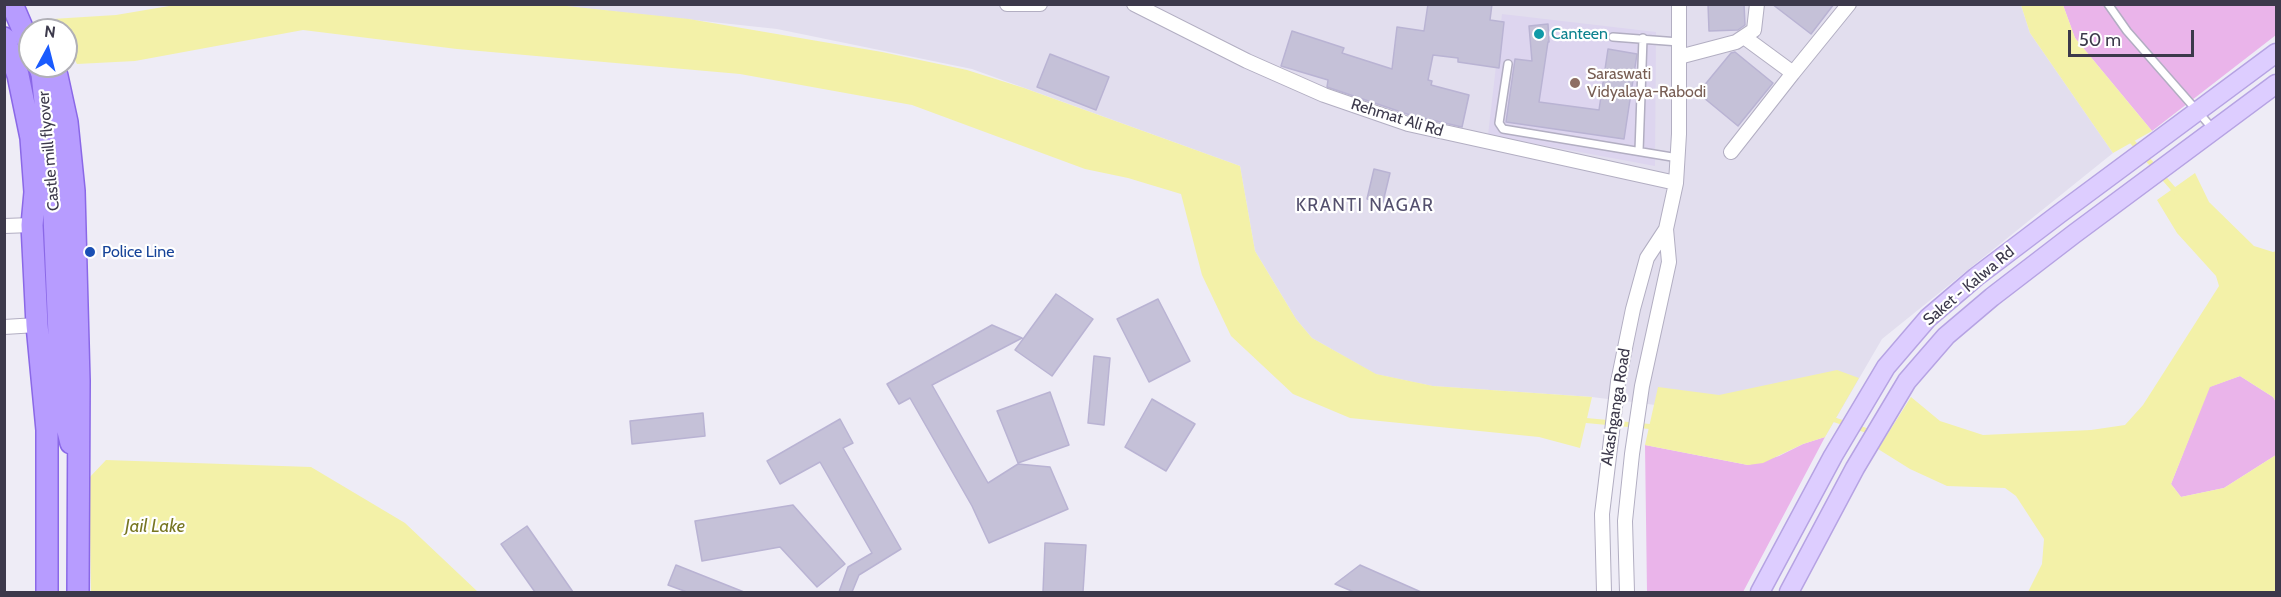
<!DOCTYPE html>
<html>
<head>
<meta charset="utf-8">
<style>
	body { margin:0 }
	#map { position:relative; width:2281px; height:597px; overflow:hidden; background:#eeecf6; font-family:Cabin,sans-serif }
	canvas { display:block }
	.frame { position:absolute; inset:0; border:6px solid #3c394b; pointer-events:none }
	.north { position:absolute; left:18px; top:18px; width:60px; height:60px; box-sizing:border-box; background:#fff; border:2px solid #b1b0b7; border-radius:50%; rotate:7deg; font-size:16px; font-weight:700; line-height:24px; text-align:center; color:#3c394b }
	.north::after { content:''; display:block; margin:auto; width:21px; height:27px; background:#1a5bfe; clip-path:polygon(50% 0,100% 100%,50% 72%,0 100%) }
	.scale { position:absolute; left:2068px; top:30px; width:126px; height:27px; box-sizing:border-box; border:3px solid #3c394b; border-top:0; padding-left:8px; font-size:18px; line-height:21px; white-space:nowrap; color:#3c394b; -webkit-text-stroke:4px #fff; paint-order:stroke }
</style>
</head>
<body>
<div id="map">
<canvas width="2281" height="597"></canvas>
<div class="frame"></div>
<div class="north">N</div>
<div class="scale">50 m</div>
</div>
<script>
const g = document.querySelector('canvas').getContext('2d');
g.lineJoin = 'round';
function fillPath(path, color) {
  g.fillStyle = color;
  g.fill(path, 'evenodd');
}
function toPath(rows) {
  const path = new Path2D();
  for (const r of rows) {
    path.moveTo(r[0], r[1]);
    for (let i = 2; i < r.length; i += 2) path.lineTo(r[i], r[i + 1]);
  }
  return path;
}
function trace(path, color, width, dash) {
  g.strokeStyle = color;
  g.lineWidth = width;
  g.lineCap = dash ? 'butt' : 'round';
  g.setLineDash(dash || []);
  g.stroke(path);
}
function write(font, color, halo, rows, align = 'center') {
  g.font = font + ' Cabin,sans-serif';
  g.lineWidth = 4.5;
  g.setLineDash([]);
  g.textBaseline = 'middle';
  g.strokeStyle = halo;
  g.fillStyle = color;
  for (const [text, x, y, turn = 0] of rows) {
    g.save();
    g.translate(x, y);
    g.rotate((+turn || 0) * Math.PI / 180);
    g.textAlign = isNaN(turn) ? turn : align;
    if (halo) g.strokeText(text, 0, 0);
    g.fillText(text, 0, 0);
    g.restore();
  }
}
fillPath(toPath([
	[554,5,2021,5,2030,33,2113,153,1882,339,1825,437,1687,409,1592,397,1432,386,1375,374,1312,338,1296,319,1255,251,1240,166,972,69,777,29]
]), '#e2deee');
fillPath(toPath([
	[1502,14,1656,32,1655,166,1488,135]
]), '#ddd5ef');
fillPath(toPath([
	[2063,5,2276,5,2276,35,2152,131,2075,38],
	[2240,376,2273,397,2276,402,2276,455,2224,488,2181,497,2171,484,2209,387],
	[1825,437,1743,592,1647,592,1645,445,1748,465,1779,456,1803,444]
]), '#eab4ea');
fillPath(toPath([
	[181,4,557,5,689,19,882,52,967,70,1024,88,1240,166,1255,251,1296,319,1312,338,1376,374,1433,386,1592,397,1580,448,1539,437,1350,418,1293,394,1231,336,1202,275,1181,194,1128,178,1085,169,912,105,740,74,457,49,303,30,135,61,77,64,66,44,66,30,58,30,52,19,116,15],
	[2021,5,2063,5,2075,38,2152,131,2113,153,2030,33],
	[2195,173,2209,202,2254,246,2273,252,2276,251,2276,402,2273,397,2240,376,2210,387,2171,484,2181,497,2224,488,2276,455,2276,592,2028,592,2042,564,2044,539,2016,496,2005,488,1947,486,1910,469,1878,449,1911,397,1940,421,1983,435,2091,430,2125,425,2143,405,2219,286,2216,276,2177,233,2157,200],
	[1837,370,1859,378,1825,437,1803,444,1763,463,1748,465,1645,445,1658,387,1719,395],
	[106,460,311,467,405,523,478,592,91,592,89,478]
]), '#f3f1a8');
trace(toPath([
	[2129,138,2176,192],
	[1829,418,1871,432],
	[1581,420,1655,427]
]), '#f3f1a8', 5);
const building = toPath([
	[1428,4,1492,4,1490,20,1504,22,1499,68,1458,62,1458,58,1433,55,1428,80,1432,81,1431,85,1469,95,1462,127,1410,115,1327,87,1328,80,1281,66,1292,31,1344,48,1342,53,1392,69,1397,27,1424,31,1428,4],
	[1708,4,1744,4,1745,25,1738,30,1709,31,1708,4],
	[1772,4,1834,4,1811,34,1772,4],
	[1548,24,1549,42,1548,42,1539,102,1599,110,1608,49,1637,54,1624,139,1506,122,1515,59,1532,61,1529,26,1548,24],
	[1735,52,1773,83,1738,126,1698,93,1731,53,1735,52],
	[1050,54,1109,77,1096,110,1037,87,1050,54],
	[1374,169,1390,173,1383,202,1367,199,1374,169],
	[1056,294,1093,319,1052,376,1015,350,1056,294],
	[1158,299,1190,361,1149,382,1117,319,1158,299],
	[992,325,1022,338,932,385,988,483,1018,464,1050,467,1068,509,989,543,972,506,910,398,899,404,887,384,992,325],
	[1094,356,1110,358,1104,425,1088,423,1094,356],
	[1050,392,1069,445,1018,463,997,411,1050,392],
	[1152,399,1195,424,1166,471,1125,447,1152,399],
	[703,413,705,436,632,444,630,421,703,413],
	[840,419,853,443,843,448,901,549,859,575,852,592,839,592,848,567,872,553,820,462,780,484,767,461,840,419],
	[793,505,845,564,817,587,780,547,702,561,695,521,793,505],
	[527,526,573,592,535,592,501,544,527,526],
	[1045,543,1086,545,1083,592,1043,592,1045,543],
	[676,565,744,592,687,592,668,585,676,565],
	[1360,565,1421,592,1354,592,1335,584,1360,565]
]);
fillPath(building, '#c5c1d8');
trace(building, '#b9b3d3', 1.5);
const lane = toPath([
	[2108,4,2127,31,2213,129],
	[1613,37,1679,42],
	[1508,64,1499,123,1503,129,1678,158],
	[1639,151,1643,38]
]);
const street = toPath([
	[1007,4,1040,4],
	[1134,4,1247,61,1324,95,1408,124,1676,183],
	[1744,37,1793,73,1849,4],
	[1679,57,1736,42,1754,30,1757,4],
	[1731,152,1793,73],
	[4,226,32,225],
	[4,327,37,325],
	[1604,592,1602,514,1618,382,1633,309,1647,258,1666,229],
	[1627,592,1625,521,1632,454,1642,386,1669,262,1666,229,1676,183,1679,134,1679,4]
]);
const secondary = toPath([
	[1760,592,1833,456,1886,367,1928,318,1976,277,2059,214,2276,53],
	[1789,592,1855,468,1907,381,1946,336,1992,297,2074,234,2276,84]
]);
const primary = toPath([
	[12,4,30,46],
	[4,38,18,75,31,138,35,192,32,225,37,325,47,430,47,592],
	[39,66,42,74,52,167,62,407,71,443],
	[53,66,57,76,67,122,74,191,79,381,78,592]
]);
trace(lane, '#b2aec2', 10);
trace(street, '#b2aec2', 16);
trace(secondary, '#b6a3e3', 21);
trace(primary, '#8a68e7', 24);
trace(lane, '#fff', 7);
trace(street, '#fff', 14);
trace(secondary, '#ddcdff', 18);
trace(primary, '#b79cff', 21);
for (const [x, y, r, color] of [
	[1539,34,6,"#0f9aa8"],
	[1575,83,6,"#8d6e63"],
	[90,252,6,"#1a4fb4"]
]) {
  const dot = new Path2D();
  dot.arc(x, y, r, 0, 2 * Math.PI);
  g.fillStyle = color;
  g.fill(dot);
  trace(dot, '#fff', 2);
}
write('16px', '#0d838f', '#fff', [
	["Canteen",1551,34]
], 'left');
write('16px', '#785e54', '#fff', [
	["Saraswati",1587,74],
	["Vidyalaya-Rabodi",1587,92]
], 'left');
write('16px', '#3c394b', '#fff', [
	["Rehmat Ali Rd",1397,118,17],
	["Castle mill flyover",49,151,-95],
	["Saket - Kalwa Rd",1969,286,-40],
	["Akashganga Road",1616,407,-81]
]);
write('16px', '#164399', '#fff', [
	["Police Line",102,252]
], 'left');
g.letterSpacing = '1.5px';
write('18px', '#54506e', '#fff', [
	["KRANTI NAGAR",1365,206]
]);
g.letterSpacing = '0px';
write('italic 18px', '#777622', '#fff', [
	["Jail Lake",155,527]
]);
</script>
</body>
</html>
